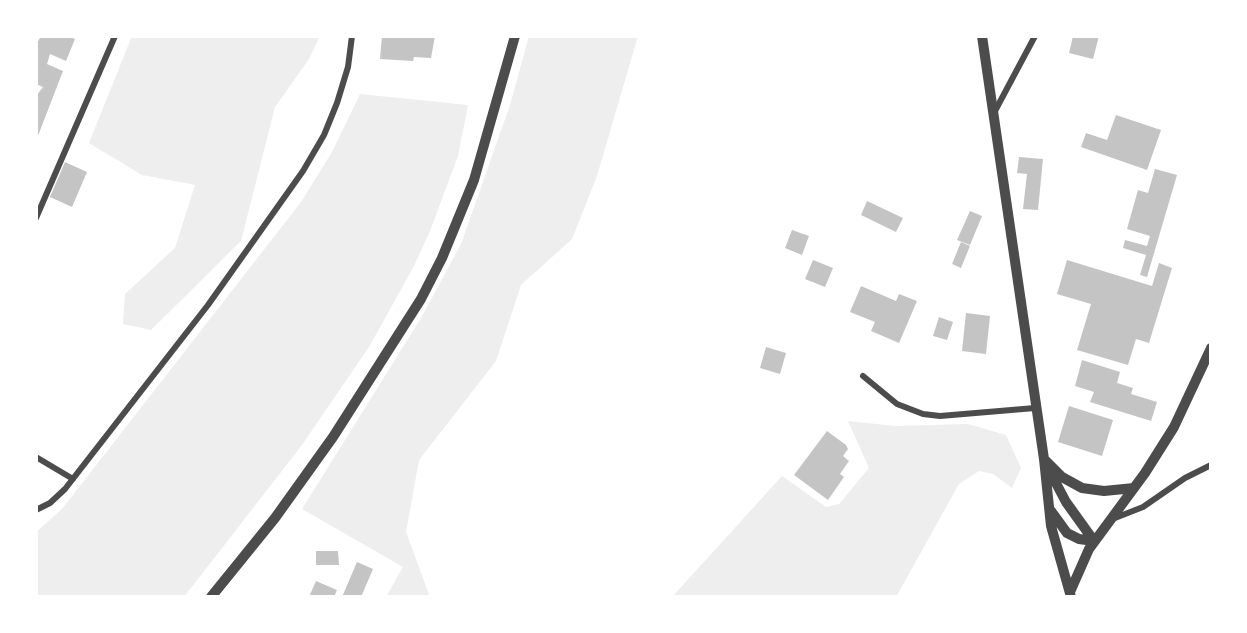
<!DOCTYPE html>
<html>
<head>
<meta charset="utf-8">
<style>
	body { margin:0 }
	#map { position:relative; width:1247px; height:633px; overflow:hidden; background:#fff; font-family:"Zilla Slab",serif }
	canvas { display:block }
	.frame { position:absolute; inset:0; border:38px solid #fff; pointer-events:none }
</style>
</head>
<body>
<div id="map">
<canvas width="1247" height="633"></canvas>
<div class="frame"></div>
</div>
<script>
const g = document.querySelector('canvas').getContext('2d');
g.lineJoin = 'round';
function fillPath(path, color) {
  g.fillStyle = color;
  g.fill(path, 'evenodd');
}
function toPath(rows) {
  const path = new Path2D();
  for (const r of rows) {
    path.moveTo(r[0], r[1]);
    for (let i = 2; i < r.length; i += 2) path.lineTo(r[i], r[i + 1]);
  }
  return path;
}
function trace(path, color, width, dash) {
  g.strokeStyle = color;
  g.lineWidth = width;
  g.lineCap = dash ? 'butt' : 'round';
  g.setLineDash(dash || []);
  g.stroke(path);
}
fillPath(toPath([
	[132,36,320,36,309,59,275,107,241,241,151,330,123,324,125,294,175,248,195,185,142,175,89,143],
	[529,36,638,36,597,176,572,239,521,285,496,361,419,460,406,532,430,597,386,597,403,567,302,509,421,318,461,244,510,105],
	[360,94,468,105,458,156,430,231,414,266,369,347,302,445,184,597,36,597,36,532,62,509,301,202,332,152],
	[848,421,895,426,968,424,1006,435,1021,468,1012,488,993,474,979,471,959,484,896,597,672,597,782,476,826,507,839,504,869,468]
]), '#eee');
fillPath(toPath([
	[41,36,67,36,75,39,66,61,50,54,47,64,63,71,36,141,36,96,43,87,36,84,36,45],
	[382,36,435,36,431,58,414,57,413,61,380,59],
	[1073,36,1099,36,1093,59,1069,53],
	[1116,115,1161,130,1147,170,1081,147,1086,133,1107,140],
	[1019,157,1043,159,1038,210,1023,209,1027,174,1017,173],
	[65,162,87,172,72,207,50,197],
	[1155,169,1177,175,1147,277,1140,275,1146,255,1123,248,1125,240,1147,246,1150,236,1127,229,1138,190,1148,193],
	[867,201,903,218,896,232,861,215],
	[970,211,982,216,970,245,957,240],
	[792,230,809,236,802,255,785,248],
	[961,242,970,246,961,268,952,264],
	[813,260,833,268,825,287,805,279],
	[1067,260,1152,286,1159,263,1172,268,1149,343,1136,339,1128,365,1077,350,1091,304,1057,294],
	[861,286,896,301,899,294,917,301,899,343,871,331,875,322,850,312],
	[966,313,990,316,986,354,962,351],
	[939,317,953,322,947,340,933,336],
	[766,347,786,353,780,374,760,368],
	[1082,360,1120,372,1117,383,1133,388,1131,394,1157,402,1151,421,1090,402,1094,392,1075,386],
	[1069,406,1113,420,1102,456,1058,442],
	[827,431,846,445,848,449,843,456,849,461,840,474,844,477,828,500,794,475],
	[316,551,338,551,339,565,316,565],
	[357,562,373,569,361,597,342,597],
	[316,581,337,590,334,597,309,597]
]), '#c4c4c4');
trace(toPath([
	[995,111,1035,36],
	[36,218,115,36],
	[863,376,897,404,923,414,940,416,1035,408],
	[36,457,73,479],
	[36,510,50,503,65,489,208,305,303,171,324,135,337,103,348,67,352,36],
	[1115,518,1143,507,1185,478,1211,465]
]), '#4c4c4c', 6);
trace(toPath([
	[982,36,1044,459,1051,526,1071,597],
	[1044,459,1062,477,1082,488,1104,491,1134,488],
	[1048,468,1066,502,1094,541],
	[1051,511,1067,533,1079,539,1094,541],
	[1070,592,1089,549,1145,473,1174,427,1211,348],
	[211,597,275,518,333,437,421,299,442,258,474,180,515,36]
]), '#4c4c4c', 10);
</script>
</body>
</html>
